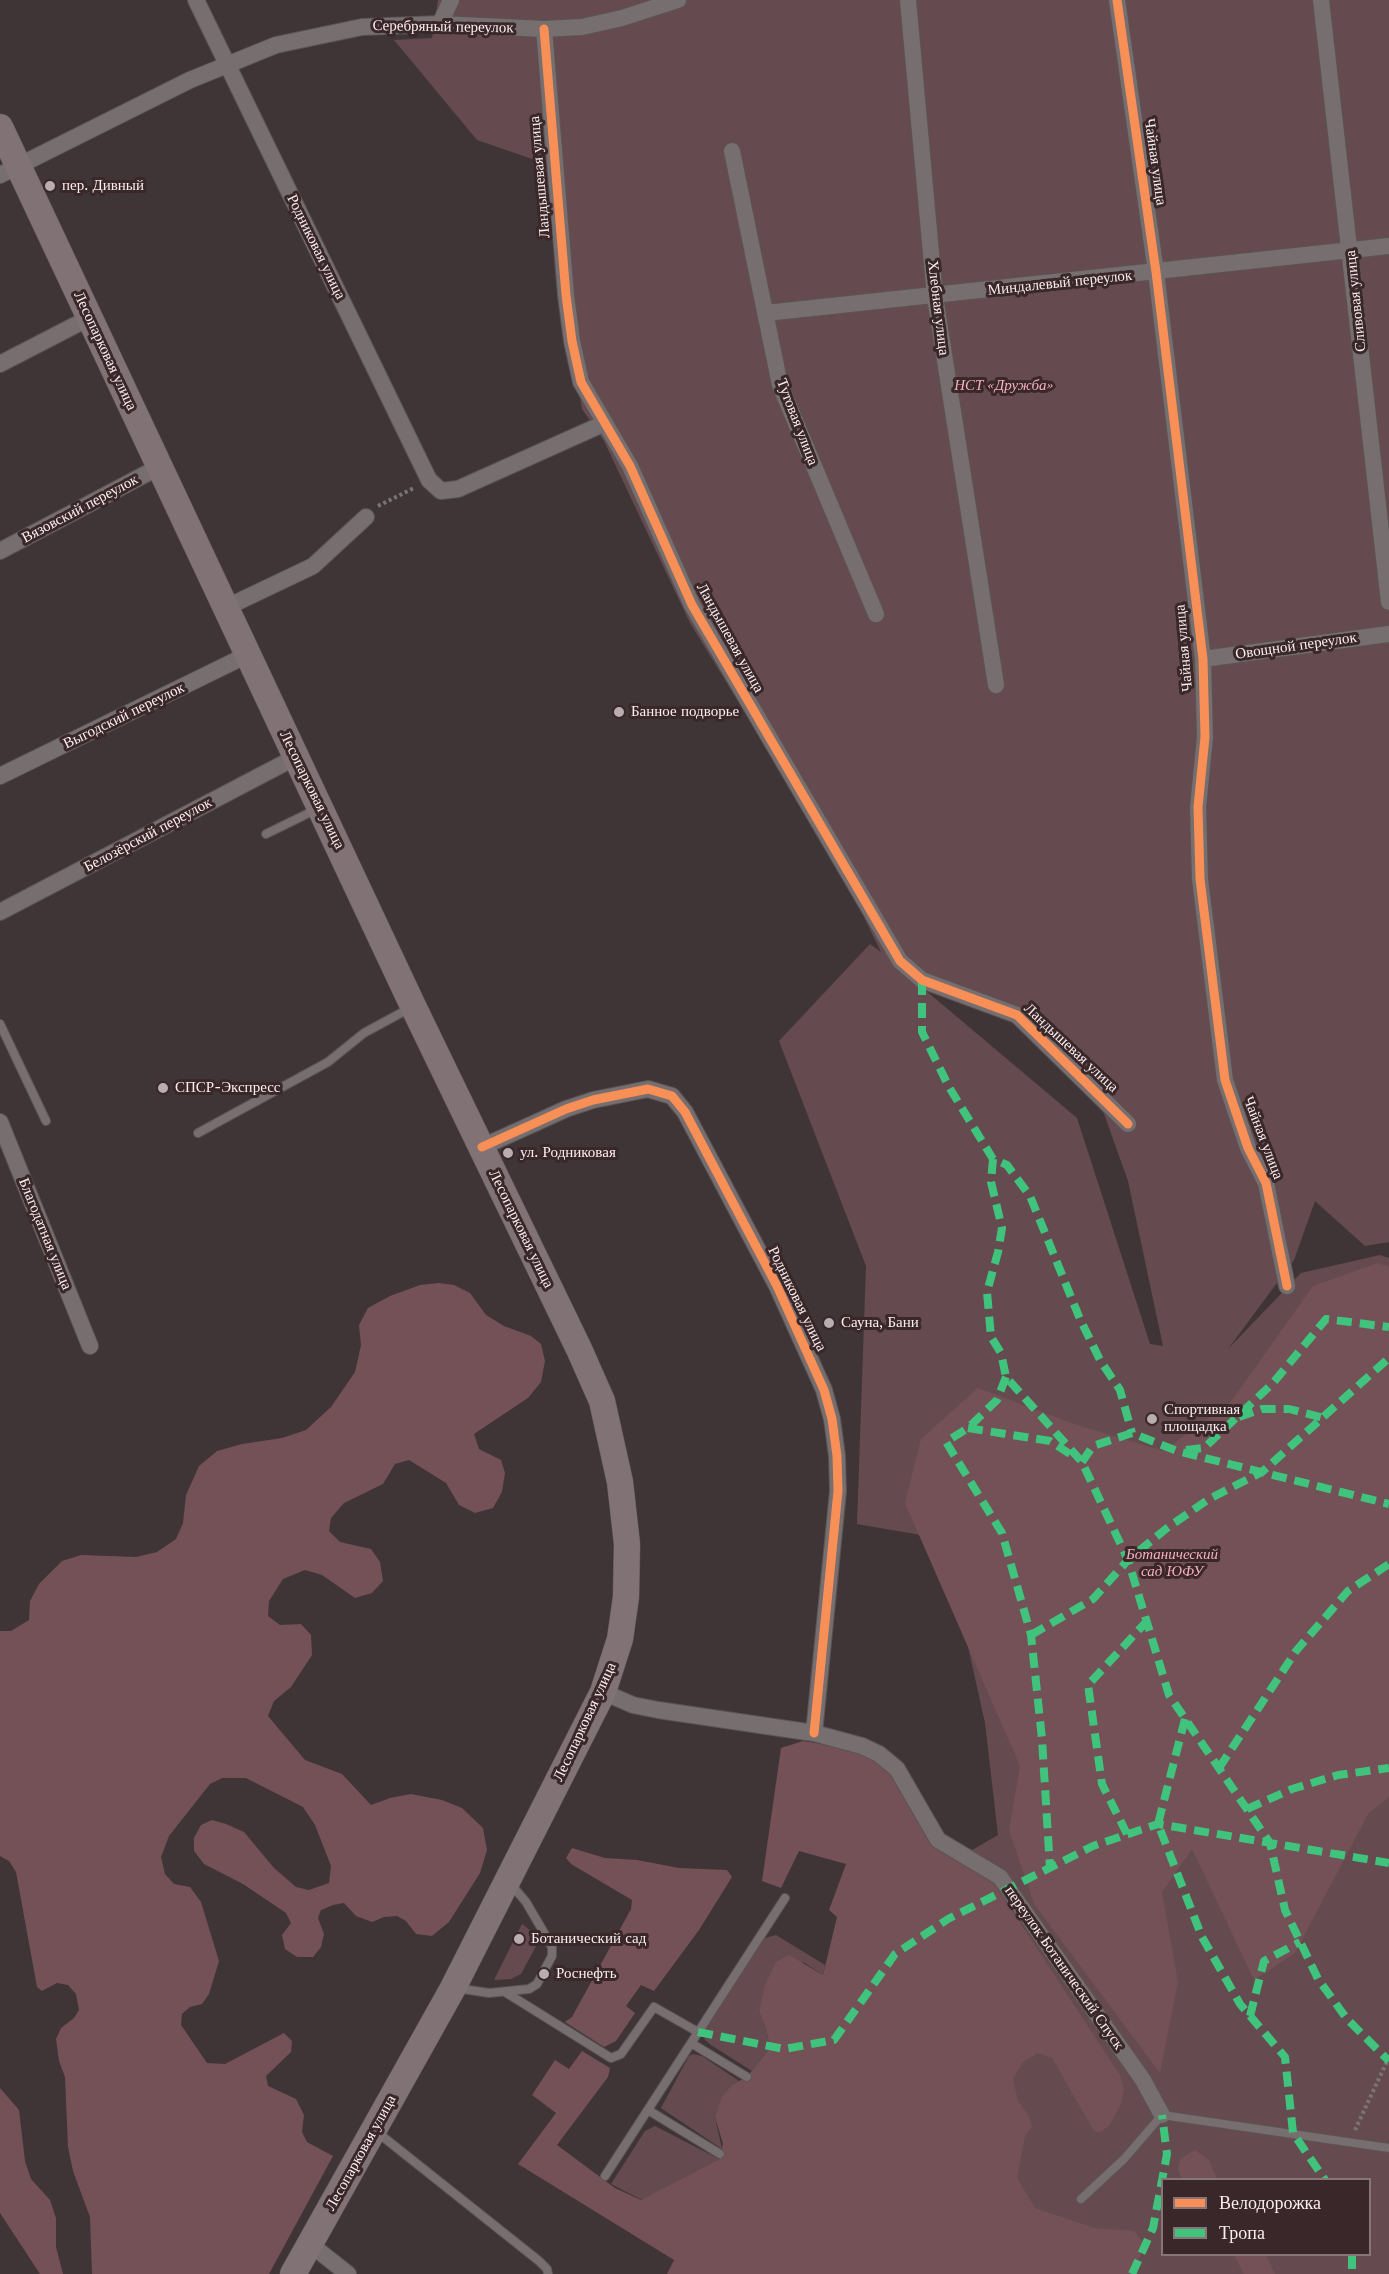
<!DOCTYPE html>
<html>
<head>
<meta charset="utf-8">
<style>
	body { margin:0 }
	#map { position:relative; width:1389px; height:2274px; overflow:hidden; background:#3f3537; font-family:"Libre Baskerville",serif }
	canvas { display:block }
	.legend { position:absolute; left:1161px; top:2178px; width:210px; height:78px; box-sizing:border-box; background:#39272a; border:2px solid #867679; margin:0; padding:8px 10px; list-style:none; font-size:18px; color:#faedef }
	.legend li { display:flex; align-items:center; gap:12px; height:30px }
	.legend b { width:30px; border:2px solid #867679 }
</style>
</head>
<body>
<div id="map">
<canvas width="1389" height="2274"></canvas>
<ul class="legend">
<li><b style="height:8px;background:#f78f57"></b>Велодорожка</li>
<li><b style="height:8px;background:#40c37c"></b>Тропа</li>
</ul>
</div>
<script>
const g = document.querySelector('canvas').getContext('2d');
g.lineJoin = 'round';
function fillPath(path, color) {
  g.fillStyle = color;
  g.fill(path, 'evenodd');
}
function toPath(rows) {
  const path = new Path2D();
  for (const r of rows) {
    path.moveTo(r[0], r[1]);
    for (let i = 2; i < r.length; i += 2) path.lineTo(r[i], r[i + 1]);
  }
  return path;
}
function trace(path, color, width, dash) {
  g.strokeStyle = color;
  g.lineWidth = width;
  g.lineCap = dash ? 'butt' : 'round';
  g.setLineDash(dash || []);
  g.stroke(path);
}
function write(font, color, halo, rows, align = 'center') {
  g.font = font + ' "Libre Baskerville",serif';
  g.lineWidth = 6;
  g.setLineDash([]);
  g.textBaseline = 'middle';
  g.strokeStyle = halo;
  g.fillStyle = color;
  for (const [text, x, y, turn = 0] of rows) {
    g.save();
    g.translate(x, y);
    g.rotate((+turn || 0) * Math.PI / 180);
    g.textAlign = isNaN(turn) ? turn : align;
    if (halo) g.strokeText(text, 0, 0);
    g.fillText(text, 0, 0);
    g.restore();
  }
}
fillPath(toPath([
	[438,0,1389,0,1389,1242,1365,1246,1315,1201,1294,1260,1228,1349,1301,1273,1380,1255,1389,1258,1389,2274,746,2274,855,1918,998,1835,985,1723,944,1539,857,1524,866,1266,779,1041,870,944,881,952,837,862,690,623,604,441,582,409,541,162,477,140,394,40,432,38],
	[893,963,1006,1007,1103,1111,1128,1181,1163,1346,1150,1344,1077,1118],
	[1162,2180,1370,2180,1370,2254,1162,2254],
	[522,1924,531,1931,536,1946,521,1974,511,1979,494,1980],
	[776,1935,825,1965,823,1975,803,1962,759,2012,766,2028,770,2048,752,2071,711,2045,705,2040,703,2031,765,1938],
	[693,2054,702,2056,739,2081,733,2084,715,2117,722,2149,661,2108,689,2056],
	[655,2126,719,2159,642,2200,611,2184,645,2131]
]), '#654b50');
fillPath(toPath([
	[1378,1263,1389,1267,1389,1797,1368,1814,1295,1953,1254,1980,1192,1849,1162,1892,1178,1982,1160,2073,1034,1904,1009,1830,1020,1766,905,1503,921,1439,978,1388,1074,1424,1163,1451,1230,1403,1313,1286],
	[439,1283,454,1285,470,1293,486,1315,504,1326,531,1336,541,1344,545,1361,541,1382,528,1398,474,1434,479,1449,501,1460,505,1473,502,1492,493,1508,475,1513,459,1505,446,1483,409,1460,395,1464,383,1484,344,1503,331,1518,329,1531,340,1542,371,1549,380,1562,383,1581,372,1593,355,1598,322,1575,305,1570,283,1579,269,1601,268,1616,280,1625,301,1624,311,1635,312,1655,291,1687,274,1701,268,1716,305,1760,342,1774,371,1805,390,1798,411,1794,442,1800,462,1808,483,1828,487,1850,480,1873,449,1922,432,1936,416,1934,406,1921,397,1916,384,1917,372,1922,356,1916,344,1903,333,1905,321,1910,318,1918,324,1934,321,1947,313,1957,297,1957,285,1949,282,1935,291,1923,286,1913,243,1884,204,1864,194,1851,194,1838,201,1825,212,1820,226,1824,244,1832,274,1868,296,1887,309,1890,329,1883,331,1866,315,1825,303,1807,246,1778,222,1778,210,1784,169,1836,161,1857,165,1874,174,1884,190,1887,201,1902,219,1961,209,1994,202,2004,190,2007,182,2014,181,2025,207,2063,225,2064,284,2033,292,2041,291,2052,266,2076,268,2086,296,2099,304,2115,302,2132,307,2142,333,2156,269,2274,92,2274,90,2217,73,2171,68,2147,65,2077,59,2061,56,2039,61,2028,74,2018,79,2010,76,1994,68,1985,57,1983,42,1991,37,1987,16,1872,9,1861,0,1856,0,1631,11,1631,29,1620,30,1601,39,1584,62,1561,81,1555,136,1557,157,1552,176,1539,183,1523,186,1495,199,1466,217,1451,242,1444,282,1438,306,1430,331,1407,355,1372,361,1345,359,1325,368,1308,390,1296,420,1285],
	[803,1741,846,1748,874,1759,890,1770,934,1846,994,1883,1120,2075,1124,2090,1121,2104,1109,2126,1100,2132,1094,2131,1052,2058,1038,2053,1023,2062,1013,2079,1018,2101,1029,2116,1032,2127,1025,2136,1017,2178,1035,2208,1095,2228,1134,2231,1145,2245,1132,2274,667,2274,674,2260,518,2164,556,2113,532,2095,555,2060,569,2069,582,2051,610,2068,608,2077,557,2145,615,2188,641,2200,719,2159,723,2144,715,2117,722,2097,733,2084,747,2077,770,2048,766,2028,759,2012,765,1985,776,1962,789,1955,823,1975,837,1917,829,1910,846,1864,799,1851,781,1888,762,1881,781,1748],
	[572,1848,605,1858,637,1860,679,1868,727,1870,732,1877,699,1930,654,1991,641,1985,626,2006,635,2013,616,2041,604,2047,565,2022,572,2017,631,1909,632,1900,571,1864,566,1858],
	[0,2088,19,2110,25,2161,31,2179,50,2200,56,2218,56,2247,63,2274,40,2274,0,2213],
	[1195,2150,1209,2160,1217,2179,1182,2179,1178,2169,1180,2159],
	[1234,2255,1266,2255,1275,2274,1244,2274]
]), '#745057');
const lane = toPath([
	[266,834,317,809],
	[0,1024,46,1121],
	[198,1133,328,1062,364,1033,410,1008],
	[456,1988,489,1993,529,1989,537,1984,552,1956,552,1947,543,1931,526,1902,510,1883],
	[505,1992,611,2058,621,2054,654,2007,698,2032],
	[691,2043,747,2077],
	[648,2110,720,2154],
	[377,2132,539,2261,547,2269,548,2274],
	[605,2176,785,1898],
	[1081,2199,1124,2159,1162,2115,1389,2148]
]);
const street = toPath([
	[196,0,429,480,441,491,458,489,605,423],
	[908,0,935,297,996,685],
	[1117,0,1156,272,1203,659,1205,737,1198,807,1200,879,1225,1080,1248,1148,1266,1183,1287,1286],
	[1321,0,1389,602],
	[440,24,451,0],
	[544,29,566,295,572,341,581,382,630,466,692,605,900,961,922,980,1017,1015,1128,1124],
	[732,151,780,385,876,614],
	[0,175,190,80,276,45,362,27,440,24,544,29,582,27,622,18,678,0],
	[766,313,1389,246],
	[0,364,89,318],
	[0,551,159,467],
	[225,608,313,566,366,517],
	[1203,659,1389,634],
	[0,776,247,655],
	[0,912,296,757],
	[0,1122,90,1346],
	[482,1147,566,1109,593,1100,648,1089,672,1096,685,1112,777,1286,824,1390,832,1419,837,1456,838,1491,814,1733],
	[603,1692,633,1705,658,1710,814,1733,862,1746,879,1754,897,1769,938,1840,1000,1877,1143,2080,1162,2115],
	[310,2244,348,2274]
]);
const primary = toPath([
	[0,127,413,1006,579,1349,602,1401,620,1482,627,1544,626,1597,620,1639,603,1692,453,1988,293,2274]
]);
trace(lane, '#5c5355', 10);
trace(street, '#5c5355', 18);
trace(primary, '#5c5355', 27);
trace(toPath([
	[378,506,414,488],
	[1355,2130,1389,2057]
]), '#7b7475', 4, [3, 3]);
trace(lane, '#766e6f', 8);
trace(street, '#766e6f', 16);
trace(primary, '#807275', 26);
trace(toPath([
	[922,980,922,1032,949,1087,993,1159,1007,1165,1030,1196,1080,1319,1100,1360,1120,1390,1132,1433],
	[993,1159,991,1182,1002,1228,998,1252,987,1292,991,1337,1001,1353,1006,1377,1082,1462,1128,1560,1169,1695,1270,1843,1285,1910,1318,1979,1347,2019,1389,2061],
	[1006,1377,997,1400,968,1428,946,1442,1002,1533,1031,1635,1042,1739,1050,1868],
	[1239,1417,1262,1409,1289,1409,1324,1418],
	[968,1428,1050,1441,1070,1454],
	[1186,1450,1204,1448,1273,1383,1326,1319,1389,1327],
	[1082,1462,1093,1446,1132,1433,1177,1451,1389,1504],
	[1031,1635,1093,1599,1128,1560,1167,1528,1209,1499,1262,1472,1389,1358],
	[1185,1719,1158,1824,1202,1937,1240,2004,1285,2057,1293,2133,1325,2180],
	[1219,1768,1296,1651,1348,1591,1389,1564],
	[1247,1809,1292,1789,1338,1775,1389,1768],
	[1127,1834,1102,1784,1088,1685,1147,1621],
	[1250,2016,1264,1961,1300,1942],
	[698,2032,784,2049,834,2040,895,1954,948,1919,1093,1846,1158,1824,1389,1863],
	[1352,2254,1352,2274],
	[1132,2274,1153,2228,1167,2154,1162,2115]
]), '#40c37c', 8, [15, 8]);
trace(toPath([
	[1117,0,1156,272,1203,659,1205,737,1198,807,1200,879,1225,1080,1248,1148,1266,1183,1287,1286],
	[544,29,566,295,572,341,581,382,630,466,692,605,900,961,922,980,1017,1015,1128,1124],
	[482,1147,566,1109,593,1100,648,1089,672,1096,685,1112,777,1286,824,1390,832,1419,837,1456,838,1491,814,1733]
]), '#f78f57', 9);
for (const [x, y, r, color] of [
	[50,186,6,"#b9adaf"],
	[619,712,6,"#b9adaf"],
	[163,1088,6,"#b9adaf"],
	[508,1153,6,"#b9adaf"],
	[829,1323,6,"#b9adaf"],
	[1152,1419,6,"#b9adaf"],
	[519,1939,6,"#b9adaf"],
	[544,1974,6,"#b9adaf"]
]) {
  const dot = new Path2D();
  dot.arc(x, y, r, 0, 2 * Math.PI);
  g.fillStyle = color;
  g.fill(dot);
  trace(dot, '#39272a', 2);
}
write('15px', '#faedef', '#39272a', [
	["Серебряный переулок",443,27,1],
	["Чайная улица",1155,162,82],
	["Ландышевая улица",540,177,-95],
	["Родниковая улица",316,247,64],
	["Миндалевый переулок",1060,283,-6],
	["Сливовая улица",1356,301,-96],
	["Хлебная улица",938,308,83],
	["Лесопарковая улица",105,351,65],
	["Тутовая улица",797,422,69],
	["Вязовский переулок",80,509,-28],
	["Ландышевая улица",730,638,61],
	["Овощной переулок",1296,646,-8],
	["Чайная улица",1184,648,-95],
	["Выгодский переулок",124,716,-26],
	["Лесопарковая улица",312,790,64],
	["Белозёрский переулок",148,835,-28],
	["Ландышевая улица",1071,1048,43],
	["Чайная улица",1263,1138,69],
	["Лесопарковая улица",521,1229,64],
	["Благодатная улица",45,1234,68],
	["Родниковая улица",797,1299,64],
	["Лесопарковая улица",585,1722,-65],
	["переулок Ботанический Спуск",1064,1968,55],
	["Лесопарковая улица",361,2153,-61]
]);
write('15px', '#faedef', '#39272a', [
	["пер. Дивный",62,186],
	["Банное подворье",631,712],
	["СПСР-Экспресс",175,1088],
	["ул. Родниковая",520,1153],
	["Сауна, Бани",841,1323],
	["Спортивная",1164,1410],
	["площадка",1164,1427],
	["Ботанический сад",531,1939],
	["Роснефть",556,1974]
], 'left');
write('italic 15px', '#f6afbc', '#39272a', [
	["НСТ «Дружба»",1004,386],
	["Ботанический",1172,1555],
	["сад ЮФУ",1172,1572]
]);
</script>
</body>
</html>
